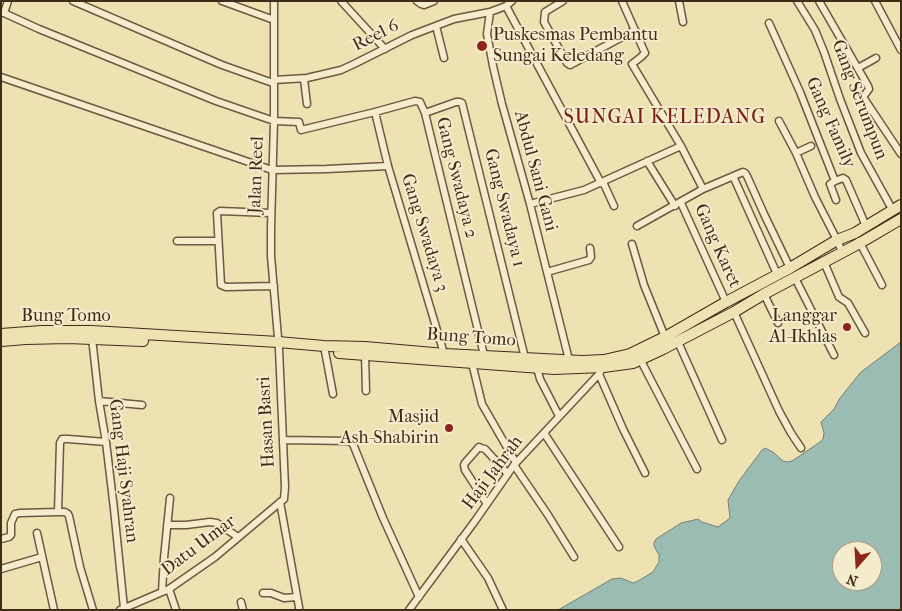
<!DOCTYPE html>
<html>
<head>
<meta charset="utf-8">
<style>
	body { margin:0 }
	#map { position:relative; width:902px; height:611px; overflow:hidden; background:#eee1b2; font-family:"IM FELL French Canon",serif }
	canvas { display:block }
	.frame { position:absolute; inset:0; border:2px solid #402c19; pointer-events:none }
	.north { position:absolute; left:832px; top:541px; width:50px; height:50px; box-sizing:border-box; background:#f4eccd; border:1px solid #ac9f85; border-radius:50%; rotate:199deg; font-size:14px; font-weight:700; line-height:20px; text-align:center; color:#402c19 }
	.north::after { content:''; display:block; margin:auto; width:18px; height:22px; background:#8f2418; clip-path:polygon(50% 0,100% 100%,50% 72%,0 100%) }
</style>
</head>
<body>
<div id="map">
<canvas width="902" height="611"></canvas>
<div class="frame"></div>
<div class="north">N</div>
</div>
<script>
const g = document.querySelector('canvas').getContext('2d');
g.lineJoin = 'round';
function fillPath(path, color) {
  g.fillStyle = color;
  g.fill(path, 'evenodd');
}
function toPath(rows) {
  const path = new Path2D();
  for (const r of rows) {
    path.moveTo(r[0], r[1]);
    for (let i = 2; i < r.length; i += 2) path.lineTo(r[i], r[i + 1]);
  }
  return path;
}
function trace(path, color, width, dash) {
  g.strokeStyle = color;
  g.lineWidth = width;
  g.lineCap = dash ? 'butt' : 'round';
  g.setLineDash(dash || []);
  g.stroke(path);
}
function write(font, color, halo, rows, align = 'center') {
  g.font = font + ' "IM FELL French Canon",serif';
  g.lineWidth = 4;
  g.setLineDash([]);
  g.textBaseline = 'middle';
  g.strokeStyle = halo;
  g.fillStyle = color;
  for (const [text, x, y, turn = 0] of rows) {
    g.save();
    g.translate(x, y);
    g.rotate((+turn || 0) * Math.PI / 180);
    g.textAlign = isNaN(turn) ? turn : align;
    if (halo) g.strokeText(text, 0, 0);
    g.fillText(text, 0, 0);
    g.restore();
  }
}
const water = toPath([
	[901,342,901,610,558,610,612,579,621,578,633,583,638,581,653,572,659,562,659,555,654,546,654,543,656,539,681,523,698,519,702,522,718,527,730,518,728,500,739,481,762,450,765,448,773,452,783,461,787,462,792,461,820,442,823,439,824,433,821,422,834,409,840,398,861,372,901,342],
	[842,551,872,551,872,581,842,581,842,551]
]);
fillPath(water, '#9abcb2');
trace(water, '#768275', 1);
const street = toPath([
	[73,1,222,65,273,83],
	[222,1,274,20],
	[341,1,385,49],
	[417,1,421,4,424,5,434,1],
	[563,1,545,12,544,22,567,63,570,65,635,30],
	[622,1,645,53,641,57,632,64,681,146,703,189],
	[679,1,683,22],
	[797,1,815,30,824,52,840,99,861,153,892,209],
	[819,1,868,86,869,89,863,97,901,154],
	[875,1,901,50],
	[506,6,601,183],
	[490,12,487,34,493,66,502,104,530,204,569,360],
	[1,13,4,13,39,29,216,101,274,121,299,122,301,130,375,112,415,101,420,102,425,113,484,355],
	[4,13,8,1],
	[769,23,800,92,835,181,843,178,846,180,866,226],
	[436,26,444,58],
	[858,68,876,58],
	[1,77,272,170,327,169,388,166],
	[304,79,307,104],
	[274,80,307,78,341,70,354,64,412,35,454,19,490,12,506,6,512,1],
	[375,112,388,166,445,357],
	[425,113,456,102,460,102,462,103,525,358],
	[779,121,796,153,815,197,837,240,842,252],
	[796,153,811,146],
	[647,161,675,206],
	[733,176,777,274],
	[835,181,830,184,836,200],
	[603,182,614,206],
	[681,203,726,302],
	[530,204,584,190,681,146],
	[271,213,220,211,217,213,221,285,226,287,274,286],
	[637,226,703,189,743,172,745,173,747,176,764,214,790,268],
	[177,241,218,241],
	[859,241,882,285],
	[632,244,644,285,665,337],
	[824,262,839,297,848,303,865,333],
	[547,272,589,260,591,257,590,248],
	[795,278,834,355],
	[764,294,778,323],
	[734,312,779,411,791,433,801,448],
	[92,338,99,401,106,442,114,509,124,608],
	[678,342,722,440],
	[324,346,333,394],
	[365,354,366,391],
	[639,357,697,469],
	[472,363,482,404,516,463],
	[537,368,540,379,559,416],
	[599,374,623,429,645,473],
	[99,401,142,405],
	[544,433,619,547],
	[283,440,349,441,353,444,383,518,419,597],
	[514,465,548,515,574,557],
	[280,502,299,607,299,610],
	[487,504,465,470,464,465,465,463,479,447,481,448,485,449,508,474],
	[58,512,60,443,62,439,68,439,106,442],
	[167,525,186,525,210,522,217,523,238,537],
	[37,533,54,610],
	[1,539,9,537,11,535,11,523,15,514,20,513,58,512,65,512,68,514,69,516,80,567,93,610],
	[461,539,488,578,503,610],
	[1,569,42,557],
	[169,589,176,610],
	[162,592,164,558,170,498],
	[263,593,271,593,284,598,297,597],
	[241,602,243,610],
	[120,610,169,589,215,557,284,499,285,487,279,349,271,256,271,228,274,121,274,1],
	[409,610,475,521,514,465,599,374,604,365]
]);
const primary = toPath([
	[1,334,42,331,92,331,278,342,324,346,365,347,445,354,582,361,604,360,630,354,665,337,726,302,790,268,837,240,855,233,901,205],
	[1,341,26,339,68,338,143,341],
	[339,353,554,369,604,367,633,363,663,349,734,312,764,294,860,243,901,219]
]);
trace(street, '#6c593f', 9);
trace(primary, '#402c19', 12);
trace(street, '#f4eccd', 6);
trace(primary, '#eee1b2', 10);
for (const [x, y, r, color] of [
	[482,46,6,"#8f2418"],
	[847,327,5,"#8f2418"],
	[449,428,5,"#8f2418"]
]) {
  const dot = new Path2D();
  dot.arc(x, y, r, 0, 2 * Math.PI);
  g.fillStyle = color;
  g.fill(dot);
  trace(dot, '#f4eccd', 2);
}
write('18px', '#402c19', '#f4eccd', [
	["Reel 6",376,36,-27],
	["Gang Serumpun",859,100,69],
	["Gang Family",830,123,66],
	["Abdul Sani Gani",535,171,75],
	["Jalan Reel",257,175,-88],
	["Gang Swadaya 2",456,178,76],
	["Gang Swadaya 1",504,208,76],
	["Gang Swadaya 3",424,233,73],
	["Gang Karet",717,246,66],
	["Bung Tomo",66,317],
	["Bung Tomo",471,338,4],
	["Hasan Basri",267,422,-93],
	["Gang Haji Syahran",123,471,83],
	["Haji Jahrah",493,473,-53],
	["Datu Umar",199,546,-37]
]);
write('18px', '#402c19', '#f4eccd', [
	["Puskesmas Pembantu",493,36,"left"],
	["Sungai Keledang",493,57,"left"],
	["Langgar",837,317],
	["Al-Ikhlas",837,338],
	["Masjid",439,418],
	["Ash-Shabirin",439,439]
], 'right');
g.letterSpacing = '1px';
write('20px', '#7a1f14', '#f4eccd', [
	["SUNGAI KELEDANG",665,118]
]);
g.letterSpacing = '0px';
</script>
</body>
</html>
